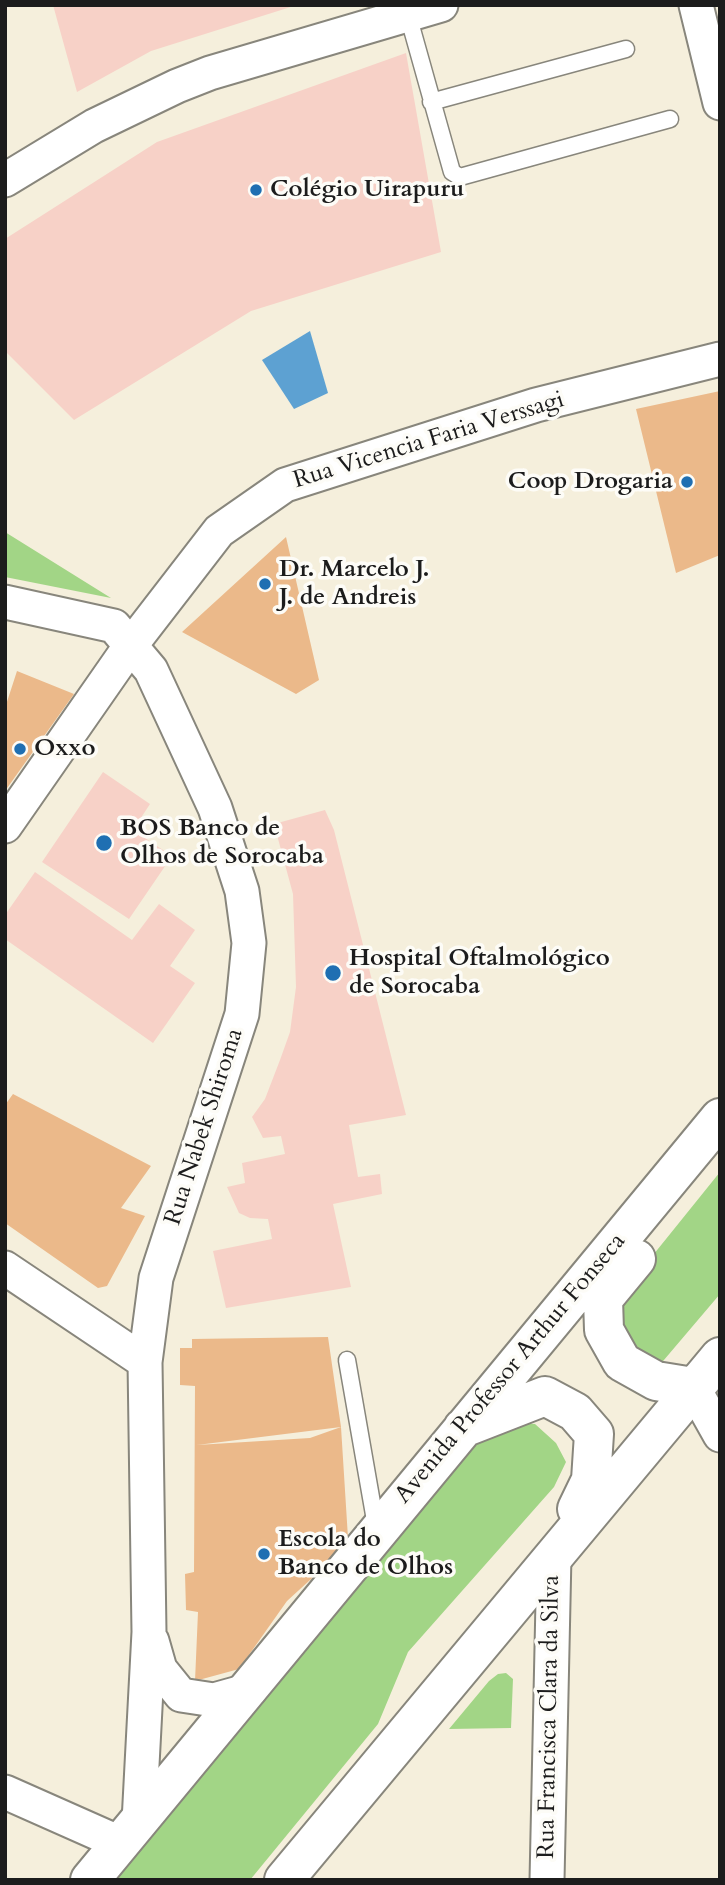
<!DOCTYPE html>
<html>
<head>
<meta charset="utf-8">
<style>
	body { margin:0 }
	#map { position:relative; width:725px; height:1885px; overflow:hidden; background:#f5efdc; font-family:Cardo,serif }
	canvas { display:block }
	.frame { position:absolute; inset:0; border:7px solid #1c1c1c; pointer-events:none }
</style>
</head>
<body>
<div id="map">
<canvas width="725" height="1885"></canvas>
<div class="frame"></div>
</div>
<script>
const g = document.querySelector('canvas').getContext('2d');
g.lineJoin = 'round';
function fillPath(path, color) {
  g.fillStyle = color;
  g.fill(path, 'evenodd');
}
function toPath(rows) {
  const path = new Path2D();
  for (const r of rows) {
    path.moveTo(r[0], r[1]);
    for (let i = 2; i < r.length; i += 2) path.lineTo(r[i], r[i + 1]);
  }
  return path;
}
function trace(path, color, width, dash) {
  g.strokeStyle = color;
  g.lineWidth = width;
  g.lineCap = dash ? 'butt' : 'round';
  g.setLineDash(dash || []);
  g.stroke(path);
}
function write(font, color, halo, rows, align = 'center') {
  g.font = font + ' Cardo,serif';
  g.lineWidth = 7;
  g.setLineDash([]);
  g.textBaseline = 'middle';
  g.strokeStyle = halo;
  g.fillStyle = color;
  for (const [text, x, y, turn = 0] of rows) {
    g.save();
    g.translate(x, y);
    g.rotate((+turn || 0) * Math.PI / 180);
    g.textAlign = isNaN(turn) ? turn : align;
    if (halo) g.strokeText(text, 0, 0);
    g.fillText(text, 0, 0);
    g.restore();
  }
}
fillPath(toPath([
	[53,5,297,5,151,51,77,92],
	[406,53,441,252,251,311,74,420,5,351,5,239,157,142],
	[103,772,150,804,133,830,172,856,129,919,42,862],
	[325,810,334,830,406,1115,349,1125,358,1177,380,1174,382,1194,333,1204,351,1287,226,1308,213,1251,272,1239,268,1219,250,1218,239,1213,227,1187,245,1183,242,1163,285,1154,281,1136,263,1138,252,1117,265,1099,280,1060,290,1032,296,987,293,894,274,824],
	[35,872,132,940,159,904,195,930,170,966,195,983,153,1043,5,939,5,915]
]), '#f7d1c7');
fillPath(toPath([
	[5,532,111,598,5,577],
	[720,1172,720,1294,658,1367,632,1356,612,1306],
	[510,1422,535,1424,556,1443,566,1462,554,1487,408,1652,378,1724,250,1880,108,1880,478,1437],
	[506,1673,513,1679,511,1728,449,1729,489,1681,498,1674]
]), '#a2d586');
fillPath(toPath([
	[310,331,328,393,294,409,262,360]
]), '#5da1d2');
fillPath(toPath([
	[720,391,720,555,676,573,636,409],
	[286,537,319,680,296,694,182,632],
	[17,671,74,694,5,791,5,708],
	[13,1094,151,1166,121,1208,145,1216,107,1286,98,1288,5,1223,5,1105],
	[328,1337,341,1427,197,1445,310,1438,341,1427,348,1538,321,1570,287,1601,239,1669,195,1681,198,1612,186,1610,185,1574,194,1572,195,1386,180,1385,180,1348,192,1348,192,1339]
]), '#ebb98a');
const service = toPath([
	[408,15,452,172,460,177,670,119],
	[431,102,626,49],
	[347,1360,376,1526]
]);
const minor = toPath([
	[696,5,720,103],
	[5,180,94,126,177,86,210,73,441,5],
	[5,602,114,626,151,670,215,808,242,891,249,943,242,1014,156,1278,145,1362,149,1632,139,1822],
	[5,826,131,645,219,531,285,485,536,405,720,359],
	[5,1268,145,1362],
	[693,1387,720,1435],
	[152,1641,160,1669,181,1695,214,1700,250,1690],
	[5,1792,120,1843],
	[547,1880,554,1555]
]);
const tertiary = toPath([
	[636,1259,603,1299,604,1330,622,1362,656,1381,693,1387],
	[463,1428,545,1396,575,1412,594,1434,591,1480,577,1509],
	[90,1880,720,1118],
	[284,1880,720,1357]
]);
trace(service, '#88867c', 19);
trace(minor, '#88867c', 37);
trace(tertiary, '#88867c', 42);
trace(service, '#fff', 16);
trace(minor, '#fff', 33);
trace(tertiary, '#fff', 38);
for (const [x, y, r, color] of [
	[256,190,7,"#1f6fb2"],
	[687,482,7,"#1f6fb2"],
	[265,584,7,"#1f6fb2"],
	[20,749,7,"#1f6fb2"],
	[104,843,9,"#1f6fb2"],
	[333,973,9,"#1f6fb2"],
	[264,1554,7,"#1f6fb2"]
]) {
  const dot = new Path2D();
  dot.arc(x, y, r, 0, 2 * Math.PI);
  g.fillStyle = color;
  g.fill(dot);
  trace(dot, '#fdfcf7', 2.5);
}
write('bold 24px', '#1c1c1c', '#fdfcf7', [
	["Colégio Uirapuru",270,190],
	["Coop Drogaria",673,482,"right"],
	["Dr. Marcelo J.",279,570],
	["J. de Andreis",279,598],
	["Oxxo",34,749],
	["BOS Banco de",120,829],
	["Olhos de Sorocaba",120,857],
	["Hospital Oftalmológico",349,959],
	["de Sorocaba",349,987],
	["Escola do",278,1540],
	["Banco de Olhos",278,1568]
], 'left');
write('24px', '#1c1c1c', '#fdfcf7', [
	["Rua Vicencia Faria Verssagi",429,441,-17],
	["Rua Nabek Shiroma",205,1127,-72],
	["Avenida Professor Arthur Fonseca",511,1369,-50],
	["Rua Francisca Clara da Silva",550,1717,-89]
]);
</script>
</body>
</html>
